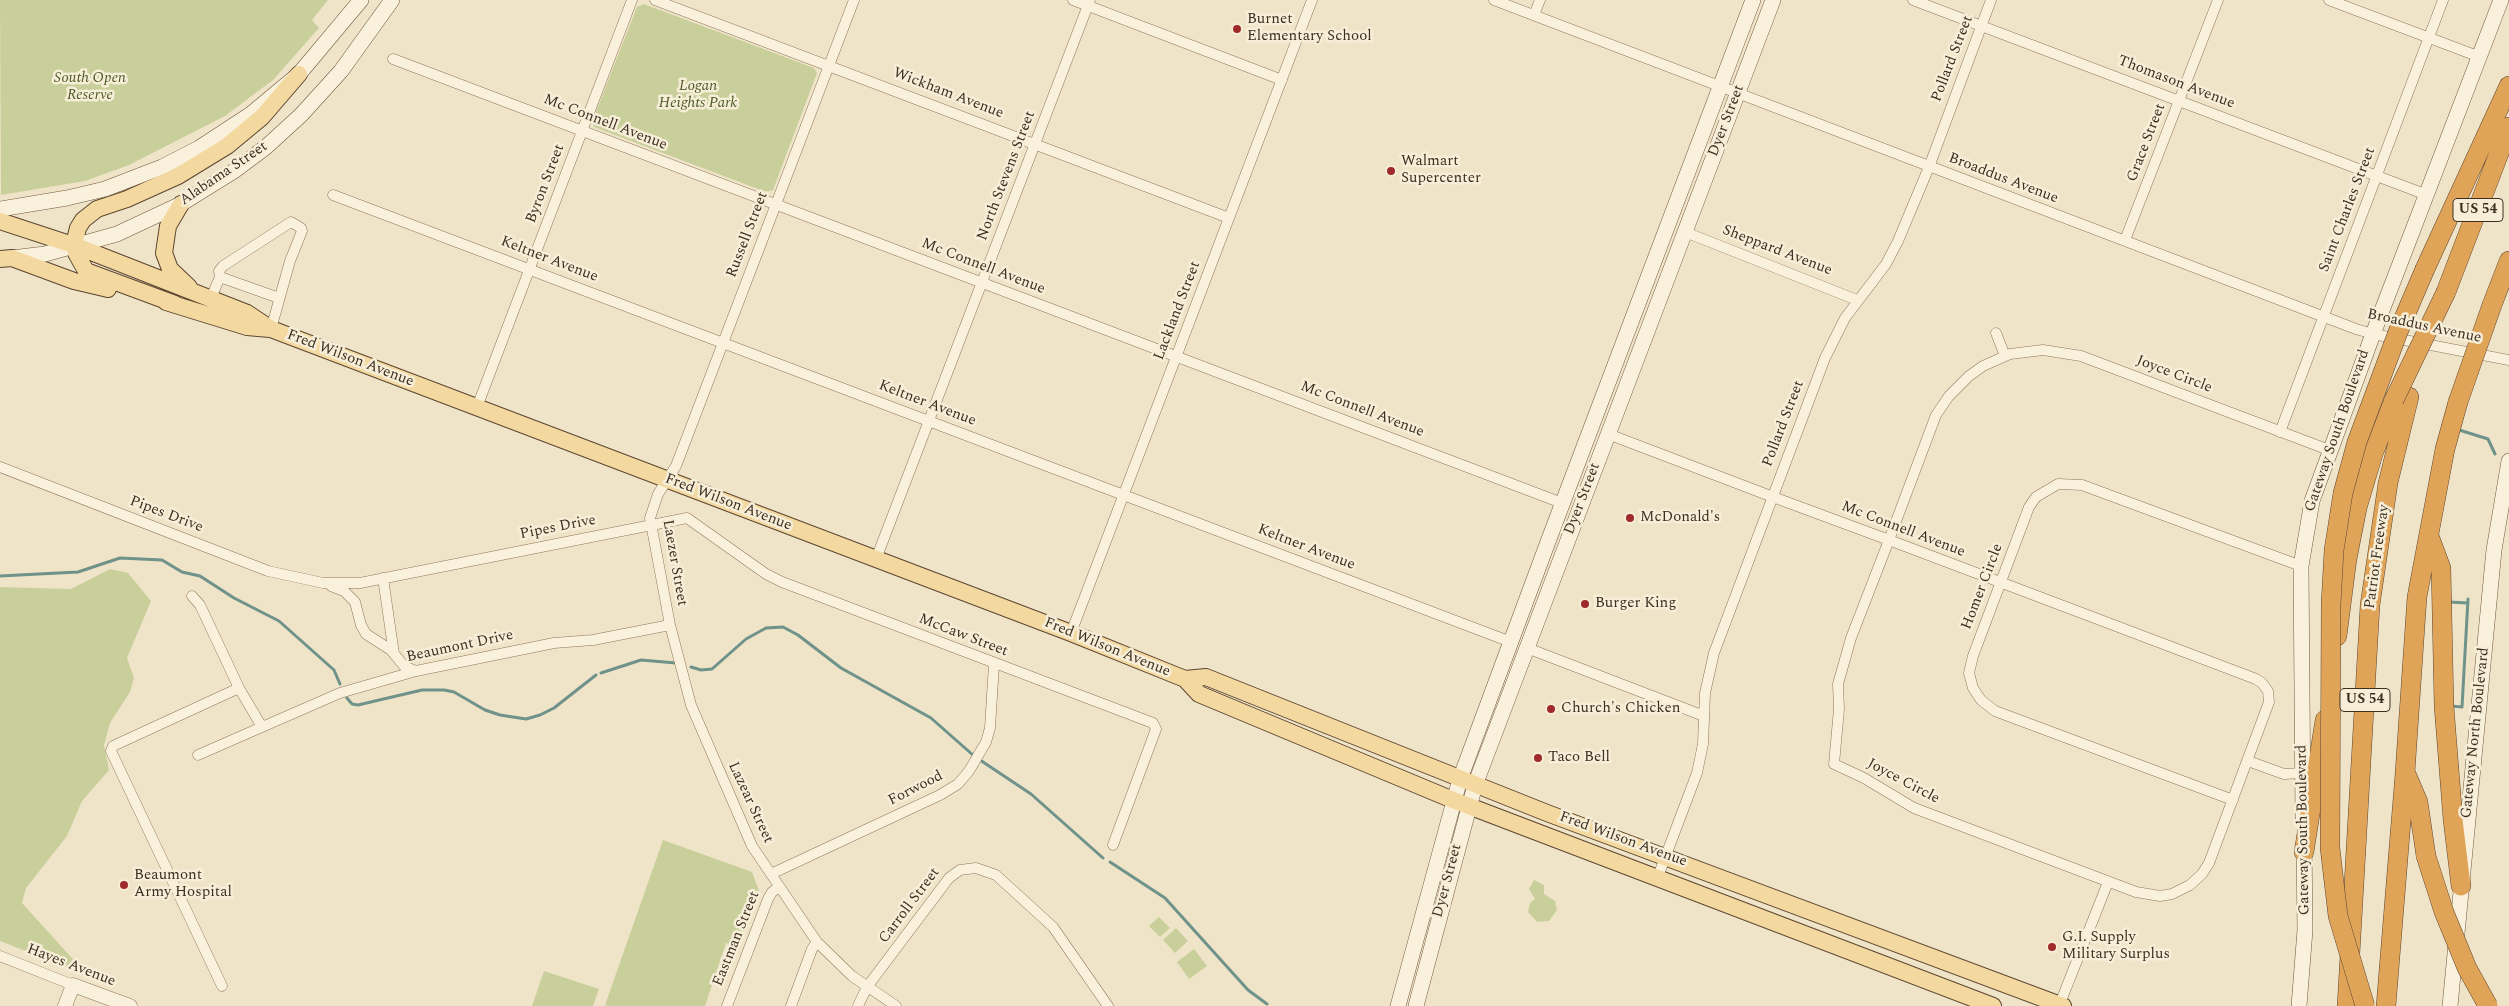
<!DOCTYPE html>
<html>
<head>
<meta charset="utf-8">
<style>
	body { margin:0 }
	canvas { display:block; background:#f0e4c8 }
</style>
</head>
<body>
<canvas width="2509" height="1006"></canvas>
<script>
const g = document.querySelector('canvas').getContext('2d');
g.lineJoin = 'round';
function fillPath(path, color) {
  g.fillStyle = color;
  g.fill(path, 'evenodd');
}
function toPath(rows) {
  const path = new Path2D();
  for (const r of rows) {
    path.moveTo(r[0], r[1]);
    for (let i = 2; i < r.length; i += 2) path.lineTo(r[i], r[i + 1]);
  }
  return path;
}
function trace(path, color, width, dash) {
  g.strokeStyle = color;
  g.lineWidth = width;
  g.lineCap = dash ? 'butt' : 'round';
  g.setLineDash(dash || []);
  g.stroke(path);
}
function write(font, color, halo, rows, align = 'center') {
  g.font = font + ' Spectral,serif';
  g.lineWidth = 5;
  g.setLineDash([]);
  g.textBaseline = 'middle';
  g.strokeStyle = halo;
  g.fillStyle = color;
  for (const [text, x, y, turn = 0] of rows) {
    g.save();
    g.translate(x, y);
    g.rotate((+turn || 0) * Math.PI / 180);
    g.textAlign = isNaN(turn) ? turn : align;
    if (halo) g.strokeText(text, 0, 0);
    g.fillText(text, 0, 0);
    g.restore();
  }
}
fillPath(toPath([
	[0,0,328,0,312,20,319,28,273,80,225,116,129,165,85,181,1,195],
	[644,4,814,68,817,73,773,190,766,192,594,127,592,122,637,7],
	[110,569,128,573,151,601,127,658,134,678,130,692,110,723,104,745,109,770,82,801,67,836,26,888,22,903,80,967,74,970,0,941,0,587,71,589],
	[663,840,752,872,759,891,738,947,726,943,705,1006,608,1006,605,1005],
	[1534,880,1544,885,1544,894,1555,901,1557,910,1549,921,1537,922,1528,912,1530,903,1535,899,1529,889],
	[1159,917,1170,928,1160,937,1149,926],
	[1176,928,1188,941,1175,953,1163,940],
	[1194,949,1207,966,1189,979,1177,962],
	[544,971,599,989,593,1006,532,1006]
]), '#c9cf9b');
trace(toPath([
	[2456,429,2488,439,2495,454],
	[0,576,78,572,120,558,162,560,182,572,200,576,234,598,279,621,334,670,340,684],
	[2449,602,2468,603],
	[691,667,701,670,712,669,746,639,766,628,783,627,798,635,841,668,931,718,974,756],
	[601,673,641,660,676,663],
	[347,698,352,704,358,705,422,690,444,690,454,692,485,710,500,715,526,719,540,715,554,708,596,675],
	[2451,706,2462,707,2468,599],
	[980,760,1031,794,1103,858],
	[1110,862,1165,898,1248,990,1267,1004]
]), '#6f938a', 3);
const minor = toPath([
	[655,0,1229,218],
	[854,0,676,466,658,494,650,518,670,625,691,705,752,846,817,942,852,976,896,1006],
	[1073,0,1282,80],
	[1494,0,2356,329,2373,334,2509,360],
	[1913,0,2427,195],
	[2329,0,2480,57],
	[1534,15,1540,0],
	[393,59,1562,503],
	[333,195,1511,642],
	[1685,232,1857,300],
	[2125,240,2218,0],
	[210,300,220,277],
	[271,329,290,261,302,231,301,228,291,222,223,266,219,271,220,277,279,298],
	[1996,333,2005,356],
	[477,407,632,0],
	[2280,432,2443,0],
	[1608,434,1773,497,1889,540,2256,679,2262,683,2268,691,2269,702,2209,863,2202,874,2190,885,2172,894,2160,896,2136,892,1914,808,1864,778,1834,764,1839,709,1838,684,1851,638,1889,540,1936,415,1949,396,1969,376,1983,366,2010,354,2043,350,2081,356,2329,450],
	[0,467,268,571,323,583,360,583,687,518,766,574,782,582,1153,723,1156,729,1113,845],
	[876,559,1090,0],
	[383,578,394,654],
	[331,586,344,591,355,602,361,625,366,634,391,650,404,666,416,671],
	[192,596,200,605,239,688,262,727,340,693,416,671,554,643,593,640,670,625],
	[1071,633,1312,0],
	[1527,648,1704,716],
	[198,755,262,727],
	[2248,761,2284,774,2303,773],
	[2233,800,1995,711,1981,700,1973,688,1969,673,1973,656,2029,507,2036,497,2058,484,2082,485,2301,566],
	[771,874,940,795,958,784,969,771,986,742,990,728,994,664],
	[1657,879,1697,773,1703,744,1705,693,1714,653,1825,358,1845,318,1886,264,1898,241,1929,167,1991,0],
	[0,956,73,985],
	[222,986,111,751,113,746,239,688],
	[727,1006,768,899,772,892,779,887],
	[791,1006,812,949,817,942],
	[858,1006,867,987,949,878,960,870,976,868,996,875,1053,927,1108,1006],
	[2059,1006,2108,882]
]);
const tertiary = toPath([
	[65,1006,73,985,130,1006]
]);
const secondary = toPath([
	[0,209,67,198,105,189,162,167,199,148,251,114,299,74,361,0],
	[12,258,45,254,117,234,181,204,234,171,266,147,301,115,341,71,392,0],
	[2303,817,2301,566,2312,501,2373,334,2501,0],
	[1398,1006,1460,779,1549,539,1753,0],
	[1416,1006,1475,785,1773,0],
	[2299,1006,2305,930,2304,840],
	[2450,1006,2494,550,2509,461]
]);
const primary = toPath([
	[181,204,168,226,164,253,170,269,189,287],
	[0,221,76,246,247,313,271,329,1071,633,1185,679,1199,694,1453,800,1993,1006],
	[0,259,12,258,74,281,108,289],
	[166,302,247,327,270,329],
	[175,304,86,271,76,253,75,240,78,228,83,220,97,209,127,199,178,176,227,146,262,117,299,74],
	[1185,679,1206,677,1547,813,2063,1006]
]);
const motorway = toPath([
	[2425,269,2509,86],
	[2446,292,2509,127],
	[2492,305,2509,261],
	[2429,536,2441,568,2444,706,2453,820,2461,886],
	[2337,636,2347,559,2357,508,2373,454,2394,400],
	[2406,774,2418,802,2426,856],
	[2304,852,2325,720],
	[2347,1006,2370,605,2388,483,2409,397],
	[2386,1006,2405,773,2417,597,2445,449,2458,402]
]);
trace(minor, '#8d765c', 11);
trace(tertiary, '#8d765c', 15);
trace(secondary, '#6f573f', 16);
trace(primary, '#5b4430', 18);
trace(motorway, '#5b4430', 20);
trace(minor, '#faf1dc', 10);
trace(tertiary, '#faf1dc', 14);
trace(secondary, '#faf1dc', 15);
trace(primary, '#f3d9a0', 16);
trace(motorway, '#e0a458', 19);
const motorwayBridge = toPath([
	[2394,400,2446,292],
	[2458,402,2492,305],
	[2426,856,2444,912,2467,968,2488,1006],
	[2365,1006,2338,916,2330,848,2331,604,2334,550,2343,493,2357,442,2398,332,2425,269]
]);
trace(motorwayBridge, '#5b4430', 20, []);
trace(motorwayBridge, '#e0a458', 19);
for (const [x, y, r, color] of [
	[1237,29,5,"#9e2a2b"],
	[1391,171,5,"#9e2a2b"],
	[1630,518,5,"#9e2a2b"],
	[1585,604,5,"#9e2a2b"],
	[1551,709,5,"#9e2a2b"],
	[1538,758,5,"#9e2a2b"],
	[124,885,5,"#9e2a2b"],
	[2052,947,5,"#9e2a2b"]
]) {
  const dot = new Path2D();
  dot.arc(x, y, r, 0, 2 * Math.PI);
  g.fillStyle = color;
  g.fill(dot);
  trace(dot, '#f7eed8', 2);
}
for (const [x, y, w] of [
	[2478,210,50],
	[2365,700,50]
]) {
  const box = new Path2D();
  box.roundRect(x - w / 2, y - 11.5, w, 23, 4);
  g.fillStyle = '#f7eed8';
  g.fill(box);
  trace(box, '#3d2e20', 1);
}
write('bold 14px', '#3d2e20', null, [
	["US 54",2478,210],
	["US 54",2365,700]
]);
write('15px', '#3d2e20', '#f7eed8', [
	["Burnet",1247,20],
	["Elementary School",1247,37],
	["Walmart",1401,162],
	["Supercenter",1401,179],
	["McDonald's",1640,518],
	["Burger King",1595,604],
	["Church's Chicken",1561,709],
	["Taco Bell",1548,758],
	["Beaumont",134,876],
	["Army Hospital",134,893],
	["G.I. Supply",2062,938],
	["Military Surplus",2062,955]
], 'left');
write('15px', '#3d2e20', '#f7eed8', [
	["Pollard Street",1953,59,-69],
	["Thomason Avenue",2176,83,21],
	["Wickham Avenue",948,94,21],
	["Dyer Street",1727,121,-69],
	["Mc Connell Avenue",605,123,21],
	["Grace Street",2147,143,-69],
	["Alabama Street",224,174,-34],
	["North Stevens Street",1007,176,-69],
	["Broaddus Avenue",2003,179,21],
	["Byron Street",546,184,-69],
	["Saint Charles Street",2348,210,-69],
	["Russell Street",748,235,-69],
	["Sheppard Avenue",1777,251,21],
	["Keltner Avenue",549,260,21],
	["Mc Connell Avenue",983,267,21],
	["Lackland Street",1178,311,-69],
	["Broaddus Avenue",2424,327,12],
	["Fred Wilson Avenue",350,359,21],
	["Joyce Circle",2174,375,21],
	["Keltner Avenue",927,404,21],
	["Mc Connell Avenue",1362,410,21],
	["Pollard Street",1784,424,-69],
	["Gateway South Boulevard",2338,431,-71],
	["Dyer Street",1583,499,-69],
	["Fred Wilson Avenue",728,503,21],
	["Pipes Drive",166,515,21],
	["Pipes Drive",558,528,-11],
	["Mc Connell Avenue",1903,530,21],
	["Keltner Avenue",1306,548,21],
	["Patriot Freeway",2378,557,-82],
	["Laezer Street",674,563,80],
	["Homer Circle",1983,587,-69],
	["McCaw Street",963,636,21],
	["Beaumont Drive",460,647,-12],
	["Fred Wilson Avenue",1107,648,22],
	["Gateway North Boulevard",2476,733,-84],
	["Joyce Circle",1903,782,28],
	["Forwood",916,789,-27],
	["Lazear Street",750,803,65],
	["Gateway South Boulevard",2304,830,-91],
	["Fred Wilson Avenue",1623,840,20],
	["Dyer Street",1448,881,-75],
	["Carroll Street",910,906,-53],
	["Eastman Street",737,939,-68],
	["Hayes Avenue",71,966,21]
]);
write('italic 15px', '#4d5a26', '#f7eed8', [
	["South Open",90,79],
	["Reserve",90,96],
	["Logan",698,87],
	["Heights Park",698,104]
]);
</script>
</body>
</html>
